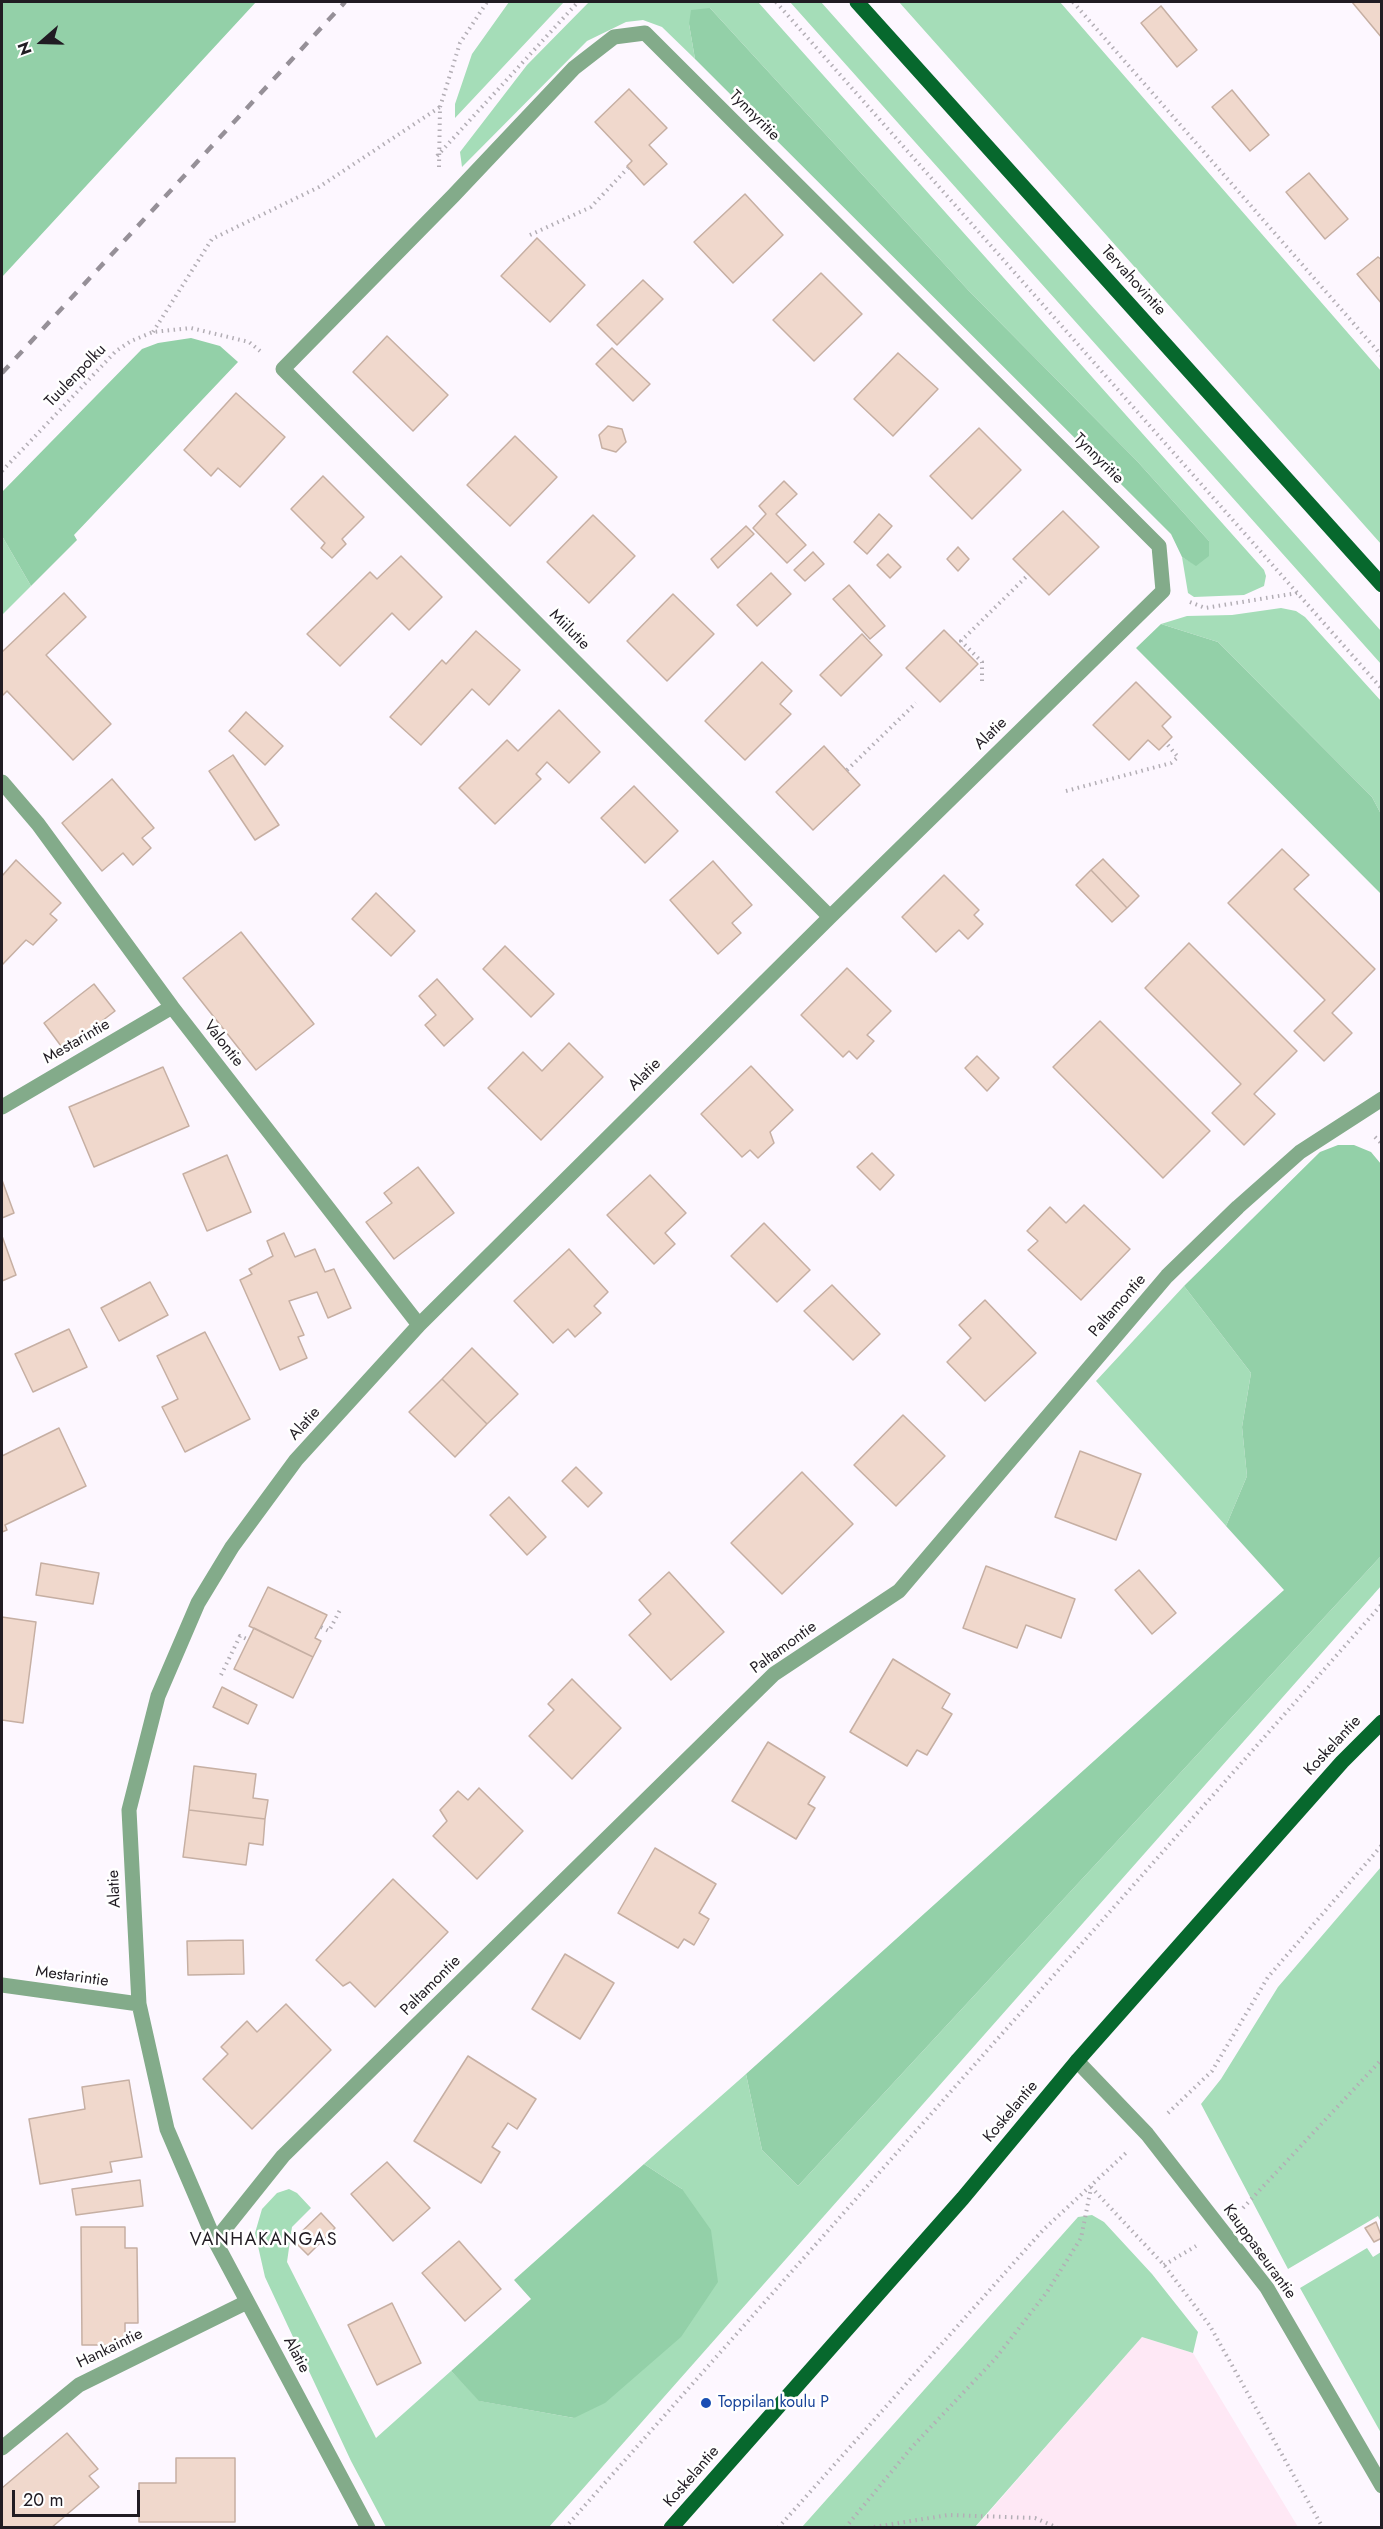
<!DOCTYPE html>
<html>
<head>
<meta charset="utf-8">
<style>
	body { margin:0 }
	#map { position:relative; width:1383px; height:2529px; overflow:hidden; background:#fdf7ff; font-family:Jost,sans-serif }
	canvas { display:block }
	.frame { position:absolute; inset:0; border:3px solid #211c23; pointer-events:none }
	.north { position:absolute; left:12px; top:12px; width:60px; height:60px; -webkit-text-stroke:4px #fff; paint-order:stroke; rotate:250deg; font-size:16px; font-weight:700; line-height:24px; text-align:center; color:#211c23 }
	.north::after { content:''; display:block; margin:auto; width:21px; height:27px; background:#211c23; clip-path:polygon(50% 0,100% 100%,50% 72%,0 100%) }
	.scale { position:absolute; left:12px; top:2490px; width:128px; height:27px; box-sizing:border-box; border:3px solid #211c23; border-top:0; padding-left:8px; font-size:18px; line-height:21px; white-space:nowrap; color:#211c23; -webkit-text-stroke:4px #fff; paint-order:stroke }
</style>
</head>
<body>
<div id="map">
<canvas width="1383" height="2529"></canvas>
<div class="frame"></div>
<div class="north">N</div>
<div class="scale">20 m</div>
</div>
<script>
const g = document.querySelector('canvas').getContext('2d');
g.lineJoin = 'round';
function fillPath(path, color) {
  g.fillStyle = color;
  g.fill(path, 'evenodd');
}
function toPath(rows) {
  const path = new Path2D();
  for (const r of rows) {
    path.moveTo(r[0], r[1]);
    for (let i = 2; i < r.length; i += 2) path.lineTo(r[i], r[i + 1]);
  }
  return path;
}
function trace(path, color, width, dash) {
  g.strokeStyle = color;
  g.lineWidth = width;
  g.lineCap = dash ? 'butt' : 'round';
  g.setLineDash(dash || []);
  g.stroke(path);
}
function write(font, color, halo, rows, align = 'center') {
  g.font = font + ' Jost,sans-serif';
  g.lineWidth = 5;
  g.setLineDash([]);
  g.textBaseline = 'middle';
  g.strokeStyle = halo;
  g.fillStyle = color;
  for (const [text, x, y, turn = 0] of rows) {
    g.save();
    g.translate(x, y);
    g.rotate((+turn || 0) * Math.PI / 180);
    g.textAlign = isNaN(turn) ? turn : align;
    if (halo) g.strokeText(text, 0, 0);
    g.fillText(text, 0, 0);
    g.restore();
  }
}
fillPath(toPath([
	[1142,2337,1193,2353,1298,2527,975,2528]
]), '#fee8f5');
fillPath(toPath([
	[509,2,564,2,455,118,455,104,472,54],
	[589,2,758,2,1264,570,1266,576,1264,586,1244,595,1194,597,1188,593,1182,557,1196,565,1209,541,1137,461,969,291,710,8,689,24,695,59,662,27,643,20,626,22,587,41,462,167,460,152,527,65],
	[790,2,821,2,1381,631,1381,664],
	[899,2,1060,2,1381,371,1381,544],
	[2,536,31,586,2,615],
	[1281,608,1296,611,1305,617,1381,701,1381,814,1372,797,1218,642,1161,624,1187,616,1232,615],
	[1184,1286,1251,1373,1242,1427,1247,1476,1226,1526,1096,1381],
	[1381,1556,1381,1586,549,2527,386,2527,351,2461,265,2277,255,2233,262,2209,277,2193,289,2189,297,2193,311,2208,292,2227,287,2262,376,2438,451,2371,480,2401,574,2418,682,2189,644,2164,746,2074,762,2150,798,2186],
	[1381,1867,1381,2222,1378,2216,1288,2269,1201,2104,1221,2079,1278,1987],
	[1092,2215,1104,2222,1152,2274,1198,2332,1193,2353,1142,2337,975,2527,802,2527,1078,2217],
	[1367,2248,1373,2257,1381,2252,1381,2433,1300,2288]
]), '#a5ddb8');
fillPath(toPath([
	[2,2,256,2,2,277],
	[710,8,969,291,1137,461,1209,541,1209,556,1196,566,1182,557,1171,534,695,59,689,24,691,10],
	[191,338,220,346,238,362,74,535,77,540,31,586,2,536,2,492,142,349,158,343],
	[1161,624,1218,642,1372,797,1381,814,1381,894,1136,648],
	[1338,1145,1354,1145,1371,1152,1381,1164,1381,1556,798,2186,762,2150,746,2074,1284,1590,1226,1526,1247,1476,1242,1427,1251,1373,1184,1286,1320,1152],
	[644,2164,682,2189,711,2230,718,2282,681,2337,605,2403,574,2418,479,2401,451,2371,531,2299,514,2280]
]), '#93d0a8');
const building = toPath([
	[1352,2,1382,2,1382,38,1352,2],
	[1161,6,1197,50,1177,67,1141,23,1161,6],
	[629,89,667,128,649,145,667,164,644,185,627,166,632,161,595,122,629,89],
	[1232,90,1269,135,1250,151,1212,107,1232,90],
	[1309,173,1348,219,1325,239,1286,192,1309,173],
	[745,194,783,235,733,283,694,242,745,194],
	[537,238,585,285,550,322,501,276,537,238],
	[1378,257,1382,260,1382,304,1357,274,1378,257],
	[821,273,862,314,814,361,773,320,821,273],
	[643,280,663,299,617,345,597,325,643,280],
	[387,336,448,395,413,431,353,372,387,336],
	[612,348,650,384,633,401,596,364,612,348],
	[898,353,938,389,893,436,854,399,898,353],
	[236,393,285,437,240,487,218,468,211,476,184,450,236,393],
	[608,426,622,429,626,442,616,452,602,448,599,435,608,426],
	[979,428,1021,470,972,519,930,476,979,428],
	[515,436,557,477,510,526,467,485,515,436],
	[323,476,364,517,342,539,346,544,332,558,321,548,325,543,291,509,323,476],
	[784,481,797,494,776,514,806,545,787,563,753,528,766,514,759,506,784,481],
	[1063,511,1099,547,1049,595,1013,559,1063,511],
	[879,514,892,526,867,554,854,542,879,514],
	[593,515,635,556,589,603,547,562,593,515],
	[746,526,754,534,718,568,711,559,746,526],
	[958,547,969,559,958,571,947,559,958,547],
	[813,552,824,564,805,581,794,570,813,552],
	[888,554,901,567,890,578,877,565,888,554],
	[401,556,442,597,409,630,392,613,340,666,307,634,370,572,377,579,401,556],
	[771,573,791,594,757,626,737,605,771,573],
	[849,585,885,626,870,639,833,599,849,585],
	[64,593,86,617,46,655,111,724,73,760,7,691,2,696,2,652,64,593],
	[673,594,714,634,667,681,627,641,673,594],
	[944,630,978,664,940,702,906,668,944,630],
	[476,631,520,670,489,705,472,689,421,745,390,717,442,660,446,664,476,631],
	[862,634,882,655,841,696,820,675,862,634],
	[762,662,792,691,780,704,791,714,745,760,705,721,762,662],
	[1136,682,1171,717,1162,726,1172,737,1159,750,1148,740,1129,760,1093,725,1136,682],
	[559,710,600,752,569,783,547,762,536,774,541,779,495,824,459,788,507,740,518,751,559,710],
	[246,712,283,746,265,765,229,731,246,712],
	[824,746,860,785,813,830,776,792,824,746],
	[233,755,279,825,255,840,209,771,233,755],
	[112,779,154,828,142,838,151,848,133,865,123,853,102,871,62,823,112,779],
	[634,786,678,831,645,863,601,818,634,786],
	[1282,849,1309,875,1294,889,1375,969,1332,1013,1352,1033,1324,1061,1294,1031,1325,1000,1228,903,1282,849],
	[1103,859,1139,896,1127,908,1091,870,1103,859],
	[16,860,61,903,50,914,57,920,33,945,26,940,2,965,2,876,16,860],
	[713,861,752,905,732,923,741,933,718,954,670,900,713,861],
	[1091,870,1127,908,1112,922,1076,885,1091,870],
	[944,875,979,910,974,915,983,924,968,939,959,930,936,952,902,917,944,875],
	[376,893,415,931,391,956,352,919,376,893],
	[241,932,314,1024,256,1070,183,978,241,932],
	[1189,943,1297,1051,1254,1094,1275,1114,1244,1145,1212,1113,1241,1084,1145,988,1189,943],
	[505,946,554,994,531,1017,483,969,505,946],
	[847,968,891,1011,867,1035,874,1041,857,1059,849,1051,843,1057,801,1015,847,968],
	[437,979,473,1019,444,1046,425,1025,436,1015,419,996,437,979],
	[94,984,115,1011,64,1050,44,1023,94,984],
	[1100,1021,1210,1131,1163,1178,1053,1067,1100,1021],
	[569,1043,603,1077,541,1140,488,1088,523,1052,542,1071,569,1043],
	[977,1056,999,1078,987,1091,965,1068,977,1056],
	[751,1066,793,1110,770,1132,774,1143,758,1158,750,1150,742,1157,701,1114,751,1066],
	[163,1067,189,1126,94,1167,69,1107,163,1067],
	[872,1153,894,1175,880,1190,857,1167,872,1153],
	[227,1155,251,1212,207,1231,183,1174,227,1155],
	[418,1167,454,1213,394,1259,366,1222,392,1203,384,1193,418,1167],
	[650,1175,686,1213,665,1233,675,1244,654,1264,607,1215,650,1175],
	[2,1180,14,1213,2,1218,2,1180],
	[1084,1205,1130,1249,1081,1300,1028,1250,1038,1241,1027,1231,1050,1207,1066,1223,1084,1205],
	[764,1223,810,1270,777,1302,731,1256,764,1223],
	[284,1233,295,1257,315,1249,325,1272,334,1269,351,1308,328,1318,317,1292,289,1301,304,1335,298,1337,307,1358,280,1370,240,1280,252,1274,249,1269,273,1256,267,1241,284,1233],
	[2,1236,16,1275,2,1281,2,1236],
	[569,1249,608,1292,594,1306,601,1313,575,1337,568,1329,553,1343,514,1301,569,1249],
	[150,1282,168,1315,119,1341,101,1308,150,1282],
	[832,1285,880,1334,853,1360,804,1311,832,1285],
	[985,1300,1036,1353,985,1401,947,1362,971,1338,959,1325,985,1300],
	[69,1329,87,1367,33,1392,15,1354,69,1329],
	[205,1332,250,1419,185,1452,162,1407,178,1399,157,1356,205,1332],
	[472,1348,518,1394,487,1424,442,1379,472,1348],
	[442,1379,487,1424,455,1457,409,1412,442,1379],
	[903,1415,945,1456,896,1506,854,1465,903,1415],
	[59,1428,86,1486,5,1525,7,1530,2,1532,2,1456,59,1428],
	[1080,1451,1141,1474,1116,1540,1055,1517,1080,1451],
	[576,1467,602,1493,588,1507,562,1481,576,1467],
	[802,1472,853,1524,782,1594,731,1543,802,1472],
	[509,1497,546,1537,527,1555,490,1515,509,1497],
	[41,1563,99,1573,93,1604,36,1595,41,1563],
	[986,1566,1075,1599,1061,1638,1026,1625,1017,1648,963,1628,986,1566],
	[1139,1570,1176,1613,1152,1634,1115,1590,1139,1570],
	[669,1572,724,1632,671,1680,629,1635,651,1614,639,1600,669,1572],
	[268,1587,327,1615,315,1638,321,1641,313,1657,249,1626,268,1587],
	[2,1617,36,1622,23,1723,2,1720,2,1617],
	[254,1628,313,1657,293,1698,234,1669,254,1628],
	[893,1659,950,1694,942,1708,952,1714,927,1755,917,1750,907,1766,850,1732,893,1659],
	[572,1679,621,1728,572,1779,529,1736,554,1710,548,1704,572,1679],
	[222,1687,257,1705,248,1724,213,1707,222,1687],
	[768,1742,825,1777,808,1804,815,1808,796,1839,732,1801,768,1742],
	[194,1766,256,1774,253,1798,268,1800,265,1819,189,1810,194,1766],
	[479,1788,523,1831,477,1879,433,1836,447,1821,440,1810,458,1791,468,1800,479,1788],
	[189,1810,265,1819,263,1845,249,1843,246,1865,183,1857,189,1810],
	[655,1848,716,1884,699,1913,709,1919,694,1945,684,1939,678,1948,618,1913,655,1848],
	[393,1879,448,1932,375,2007,350,1982,343,1986,316,1960,393,1879],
	[243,1940,244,1974,188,1975,187,1941,243,1940],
	[565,1954,614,1983,580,2039,532,2009,565,1954],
	[286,2004,331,2050,252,2129,203,2079,228,2054,221,2047,247,2021,257,2032,286,2004],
	[468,2056,536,2099,517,2129,508,2123,492,2147,500,2152,481,2183,414,2141,468,2056],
	[129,2080,142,2157,110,2162,112,2172,40,2184,29,2119,85,2109,82,2087,129,2080],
	[387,2162,430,2208,393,2241,351,2194,387,2162],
	[140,2180,143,2206,76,2215,72,2189,140,2180],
	[321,2213,335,2228,308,2255,293,2240,321,2213],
	[1376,2222,1382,2238,1374,2242,1365,2228,1376,2222],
	[81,2227,125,2227,125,2248,137,2248,138,2323,125,2323,125,2345,82,2345,81,2227],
	[459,2241,501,2289,465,2321,422,2273,459,2241],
	[392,2303,421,2363,377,2385,348,2325,392,2303],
	[67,2433,98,2469,89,2476,99,2487,51,2528,2,2528,2,2488,67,2433],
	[176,2458,235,2458,235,2522,139,2522,139,2483,176,2483,176,2458]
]);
fillPath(building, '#f0d8cc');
trace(building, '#c6afa3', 1.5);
trace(toPath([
	[776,2,1382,689],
	[1073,2,1382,356],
	[437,156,578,2],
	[439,167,440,107,460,43,487,2],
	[530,235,591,207,628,168],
	[153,332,212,239,319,187,440,107],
	[2,471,116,351,131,341,153,332,191,328,249,342,260,351],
	[1190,602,1205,608,1297,593],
	[982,681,982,662,961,641,1029,574],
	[847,770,916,703],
	[1066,791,1171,763,1178,757,1166,743],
	[1375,1137,1382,1144],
	[321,1627,329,1631,340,1610],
	[221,1675,240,1636,249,1640],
	[1168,2113,1212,2071,1268,1977,1382,1845],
	[1091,2187,1164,2265,1210,2326,1323,2528],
	[1243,2208,1382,2059],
	[1164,2265,1196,2246],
	[565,2528,1382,1604],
	[778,2528,1043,2230,1126,2153],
	[845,2528,912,2447,995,2359,1047,2292,1081,2238,1091,2188],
	[868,2528,948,2515,1035,2518,1058,2528]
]), '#b3aeb5', 4, [1.5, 4.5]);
trace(toPath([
	[2,782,38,824,172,1007,419,1325],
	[2,1107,172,1007],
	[2,1985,139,2004],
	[1077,2061,1147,2134,1267,2288,1382,2486],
	[215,2241,283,2156,774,1674,899,1591,1167,1276,1238,1207,1300,1152,1382,1099],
	[2,2448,79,2385,247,2302],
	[368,2528,215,2241,167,2129,139,2004,129,1810,158,1696,198,1603,232,1547,296,1460,419,1325,830,917,1163,591,1159,546,645,33,614,37,574,68,453,196,283,369,830,917]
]), '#83ab8a', 15);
trace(toPath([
	[857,2,1382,585],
	[671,2528,963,2198,1077,2061,1342,1762,1382,1722]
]), '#07682d', 15);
trace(toPath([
	[2,373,345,2]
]), '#969098', 4.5, [10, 10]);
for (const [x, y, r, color] of [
	[706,2403,6,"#1a4fb4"]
]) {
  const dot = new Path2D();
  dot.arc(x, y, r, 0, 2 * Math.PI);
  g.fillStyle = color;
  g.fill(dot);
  trace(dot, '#fff', 2);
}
write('16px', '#211c23', '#fff', [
	["Tynnyritie",754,116,45],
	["Tervahovintie",1133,281,48],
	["Tuulenpolku",76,376,-46],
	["Tynnyritie",1098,459,45],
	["Miilutie",569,630,45],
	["Alatie",991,734,-44],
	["Mestarintie",77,1042,-30],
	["Valontie",223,1044,52],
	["Alatie",645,1075,-45],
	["Paltamontie",1118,1306,-49],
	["Alatie",305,1424,-48],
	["Paltamontie",784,1648,-36],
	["Koskelantie",1333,1746,-47],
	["Alatie",115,1889,-93],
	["Mestarintie",72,1977,8],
	["Paltamontie",431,1986,-45],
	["Koskelantie",1011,2112,-50],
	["Kauppaseurantie",1259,2252,54],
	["Hankaintie",110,2349,-26],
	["Alatie",296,2355,62],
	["Koskelantie",692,2477,-49]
]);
write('16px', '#164399', '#fff', [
	["Toppilan koulu P",718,2403]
], 'left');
g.letterSpacing = '1.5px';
write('18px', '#211c23', '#fff', [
	["VANHAKANGAS",264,2241]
]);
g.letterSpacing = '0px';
</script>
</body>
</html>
